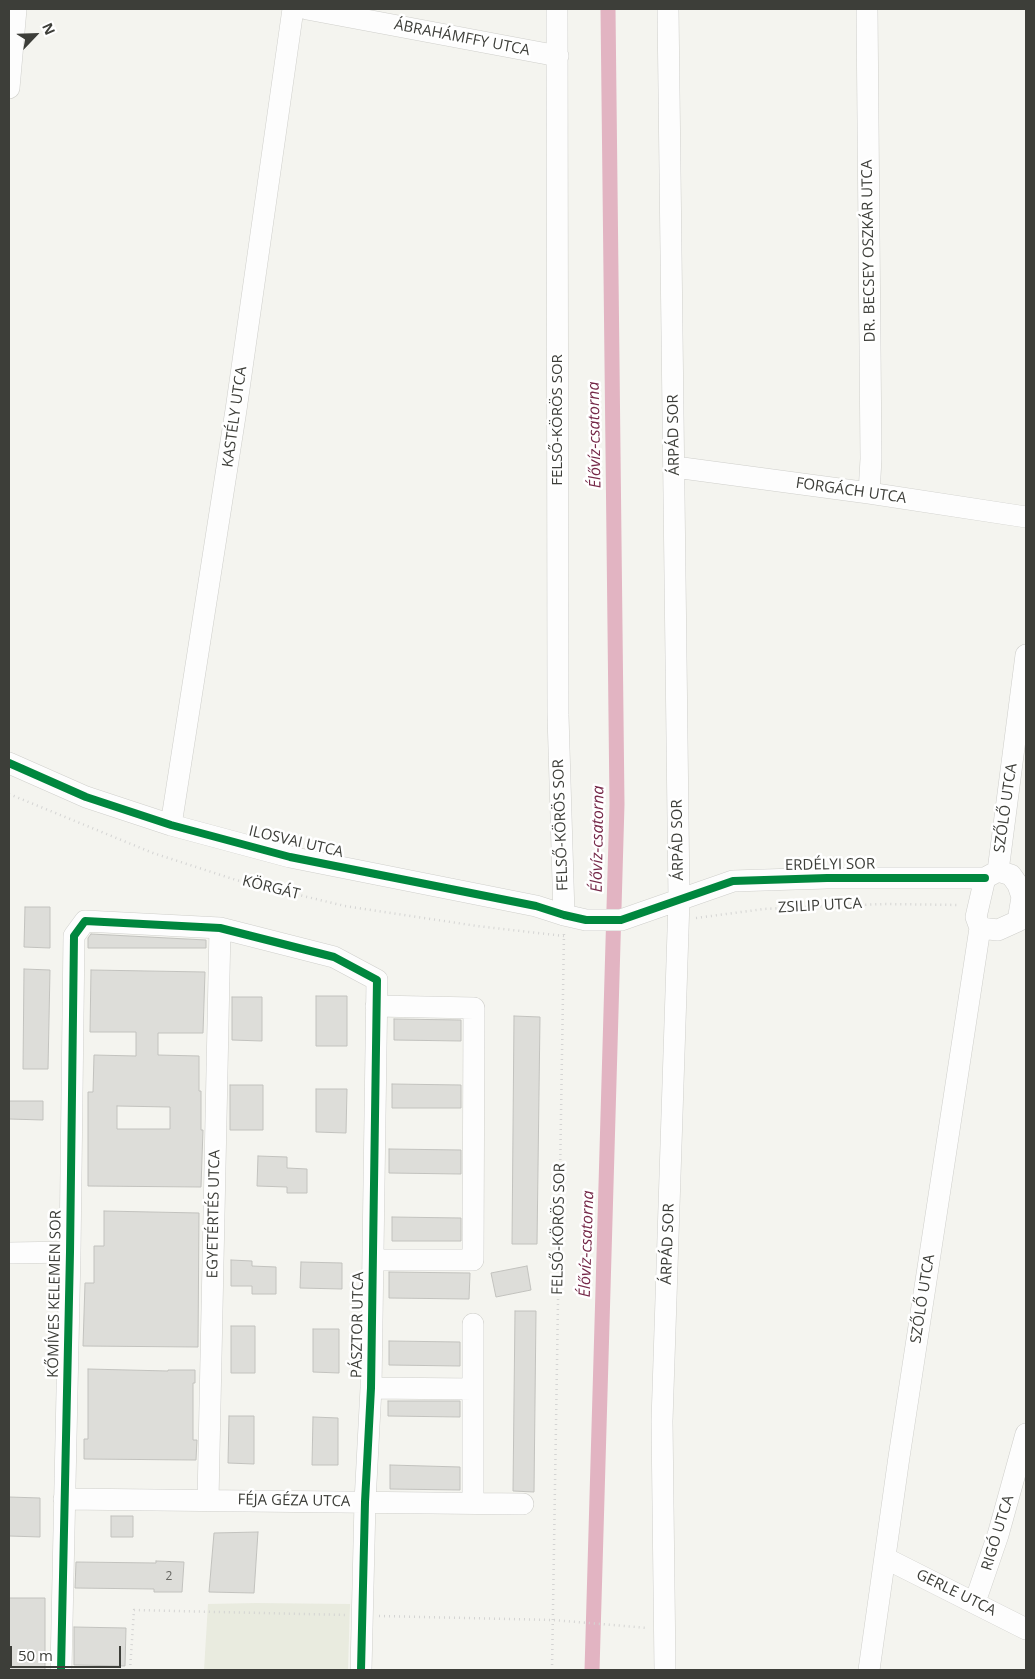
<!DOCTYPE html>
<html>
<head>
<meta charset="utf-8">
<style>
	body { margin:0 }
	#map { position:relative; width:1035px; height:1679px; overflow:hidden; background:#f4f4ef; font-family:"Open Sans",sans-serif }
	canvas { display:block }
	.frame { position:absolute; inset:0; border:10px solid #3d3e39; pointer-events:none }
	.north { position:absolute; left:10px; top:10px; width:50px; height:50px; -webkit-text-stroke:4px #fff; paint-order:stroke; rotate:66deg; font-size:14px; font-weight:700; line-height:20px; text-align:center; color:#3d3e39 }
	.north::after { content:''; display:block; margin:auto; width:18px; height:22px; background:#3d3e39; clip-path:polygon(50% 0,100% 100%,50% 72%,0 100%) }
	.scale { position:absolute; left:10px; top:1646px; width:111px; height:22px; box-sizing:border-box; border:2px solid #3d3e39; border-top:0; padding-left:6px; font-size:15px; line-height:18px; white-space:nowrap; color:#3d3e39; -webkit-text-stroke:4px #fff; paint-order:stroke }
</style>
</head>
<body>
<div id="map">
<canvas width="1035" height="1679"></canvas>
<div class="frame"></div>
<div class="north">N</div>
<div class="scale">50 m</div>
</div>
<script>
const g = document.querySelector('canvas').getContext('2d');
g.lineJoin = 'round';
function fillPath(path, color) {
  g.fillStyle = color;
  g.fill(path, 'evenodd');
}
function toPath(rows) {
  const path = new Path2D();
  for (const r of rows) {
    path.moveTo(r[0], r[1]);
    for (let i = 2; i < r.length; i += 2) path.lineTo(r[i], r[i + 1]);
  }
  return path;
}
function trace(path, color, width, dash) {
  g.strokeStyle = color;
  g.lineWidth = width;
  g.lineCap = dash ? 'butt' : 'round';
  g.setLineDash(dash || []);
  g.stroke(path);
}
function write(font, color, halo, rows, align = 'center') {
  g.font = font + ' "Open Sans",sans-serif';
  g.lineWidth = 5;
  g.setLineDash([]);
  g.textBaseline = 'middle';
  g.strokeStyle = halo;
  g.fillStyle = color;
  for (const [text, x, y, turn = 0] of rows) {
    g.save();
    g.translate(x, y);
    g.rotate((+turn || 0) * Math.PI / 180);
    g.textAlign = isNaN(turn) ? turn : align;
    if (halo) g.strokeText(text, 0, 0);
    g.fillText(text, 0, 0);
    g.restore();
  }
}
fillPath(toPath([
	[256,1603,350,1604,348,1670,204,1670,208,1604]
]), '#e9ebdf');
trace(toPath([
	[592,1670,617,804,608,9]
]), '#e2b4c2', 15);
const building = toPath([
	[25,907,50,907,50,948,24,947,25,907],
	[91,934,206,940,206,948,88,948,88,938,91,934],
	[24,969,50,970,48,1069,23,1069,24,969],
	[91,970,205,972,203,1033,158,1033,158,1055,199,1056,199,1091,201,1091,201,1130,203,1130,201,1187,88,1186,88,1092,93,1092,94,1055,136,1056,136,1032,90,1032,91,970],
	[117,1106,170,1107,170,1129,117,1129,117,1106],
	[316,996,347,996,347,1046,316,1046,316,996],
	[232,997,262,997,262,1041,232,1040,232,997],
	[514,1016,540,1017,537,1244,512,1244,514,1016],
	[394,1019,461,1020,461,1041,394,1040,394,1019],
	[392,1084,461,1085,461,1108,392,1108,392,1084],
	[230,1085,263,1085,263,1130,230,1130,230,1085],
	[316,1089,347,1089,346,1133,316,1132,316,1089],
	[9,1101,43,1101,43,1120,9,1119,9,1101],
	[389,1149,461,1150,461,1174,389,1173,389,1149],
	[258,1156,287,1157,287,1168,307,1169,307,1193,287,1193,287,1187,257,1186,258,1156],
	[104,1211,199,1213,198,1347,83,1346,85,1283,94,1283,94,1246,104,1246,104,1211],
	[392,1217,461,1218,461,1241,392,1241,392,1217],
	[231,1260,252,1261,252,1266,276,1267,276,1294,252,1294,252,1286,231,1286,231,1260],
	[301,1262,342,1263,342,1289,300,1288,301,1262],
	[527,1266,531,1290,496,1297,491,1273,527,1266],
	[389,1272,470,1273,469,1299,389,1298,389,1272],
	[515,1311,536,1311,534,1492,513,1491,515,1311],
	[231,1326,255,1326,255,1373,231,1373,231,1326],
	[313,1329,339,1329,339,1373,313,1372,313,1329],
	[389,1341,460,1342,460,1366,389,1365,389,1341],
	[88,1369,168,1371,168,1370,195,1370,195,1383,193,1383,193,1440,197,1440,196,1460,84,1459,84,1439,88,1439,88,1369],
	[388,1401,460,1401,460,1417,388,1416,388,1401],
	[229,1416,254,1416,254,1464,228,1463,229,1416],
	[313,1417,338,1418,338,1465,312,1465,313,1417],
	[390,1465,460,1467,460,1490,390,1489,390,1465],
	[9,1497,40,1498,40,1537,9,1536,9,1497],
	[111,1516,133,1516,133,1537,111,1537,111,1516],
	[258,1532,254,1593,209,1592,214,1533,258,1532],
	[156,1561,184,1562,182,1592,154,1592,154,1589,75,1588,76,1562,156,1563,156,1561],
	[9,1598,45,1598,45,1670,9,1670,9,1598],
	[74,1627,126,1628,125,1666,74,1665,74,1627]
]);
fillPath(building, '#ddddd9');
trace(building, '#c2c2be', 1);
const minor = toPath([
	[307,9,558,56],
	[557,9,558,715,564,915],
	[867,9,871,459,869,493],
	[9,88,16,9],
	[675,467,869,493,1026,517],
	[9,763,86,797,171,825,290,857,536,906,564,915,586,920,621,920,733,881,827,878,985,878],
	[171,825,236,410,293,9],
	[998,871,1026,655],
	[9,1253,70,1252],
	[373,1260,473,1260,474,1008,376,1006],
	[371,1388,473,1389],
	[64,1499,523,1504],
	[208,1500,220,928],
	[473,1503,473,1324],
	[885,1558,1026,1629],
	[975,1602,998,1535,1026,1434],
	[61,1670,70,1252,74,936,85,921,220,928,334,957,377,980,371,1388,365,1502,361,1670],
	[665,1670,662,1421,679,900,668,9],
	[869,1670,899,1457,980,928,976,917,985,878,998,871,1011,875,1018,885,1022,897,1018,921,998,930,980,928]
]);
trace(minor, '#cfcfcb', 22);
trace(toPath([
	[9,794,153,853,236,880,345,906,477,926,564,936],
	[696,918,764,909,801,907,885,904,960,905],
	[379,1616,553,1620,648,1628],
	[130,1670,134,1610,346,1615],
	[552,1670,564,932]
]), '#d4d4d3', 2.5, [1, 4]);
trace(minor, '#fdfdfd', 21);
trace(toPath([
	[9,763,86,797,171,825,290,857,536,906,564,915,586,920,621,920,733,881,827,878,985,878],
	[61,1670,70,1252,74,936,85,921,220,928,334,957,377,980,371,1388,365,1502,361,1670]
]), '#00873e', 8);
write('12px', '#666662', null, [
	["2",169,1577]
]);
write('15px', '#3d3e39', '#fff', [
	["ÁBRAHÁMFFY UTCA",462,38,11],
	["DR. BECSEY OSZKÁR UTCA",869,251,-91],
	["KASTÉLY UTCA",235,417,-82],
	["FELSŐ-KÖRÖS SOR",558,420,-90],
	["ÁRPÁD SOR",674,435,-91],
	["FORGÁCH UTCA",851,491,8],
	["SZŐLŐ UTCA",1006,808,-82],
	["FELSŐ-KÖRÖS SOR",561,825,-92],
	["ÁRPÁD SOR",678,840,-91],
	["ILOSVAI UTCA",296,842,13],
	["ERDÉLYI SOR",830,865,-1],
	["KÖRGÁT",271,888,14],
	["ZSILIP UTCA",820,906,-3],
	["EGYETÉRTÉS UTCA",214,1214,-89],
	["FELSŐ-KÖRÖS SOR",559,1229,-89],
	["ÁRPÁD SOR",668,1244,-88],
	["KŐMÍVES KELEMEN SOR",55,1294,-89],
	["SZŐLŐ UTCA",923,1299,-81],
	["PÁSZTOR UTCA",358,1325,-89],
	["FÉJA GÉZA UTCA",294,1501,1],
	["RIGÓ UTCA",998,1533,-73],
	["GERLE UTCA",956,1593,26]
]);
write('italic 16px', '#752848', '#fff', [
	["Élővíz-csatorna",595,435,-91],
	["Élővíz-csatorna",598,839,-89],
	["Élővíz-csatorna",587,1244,-88]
]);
</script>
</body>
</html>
